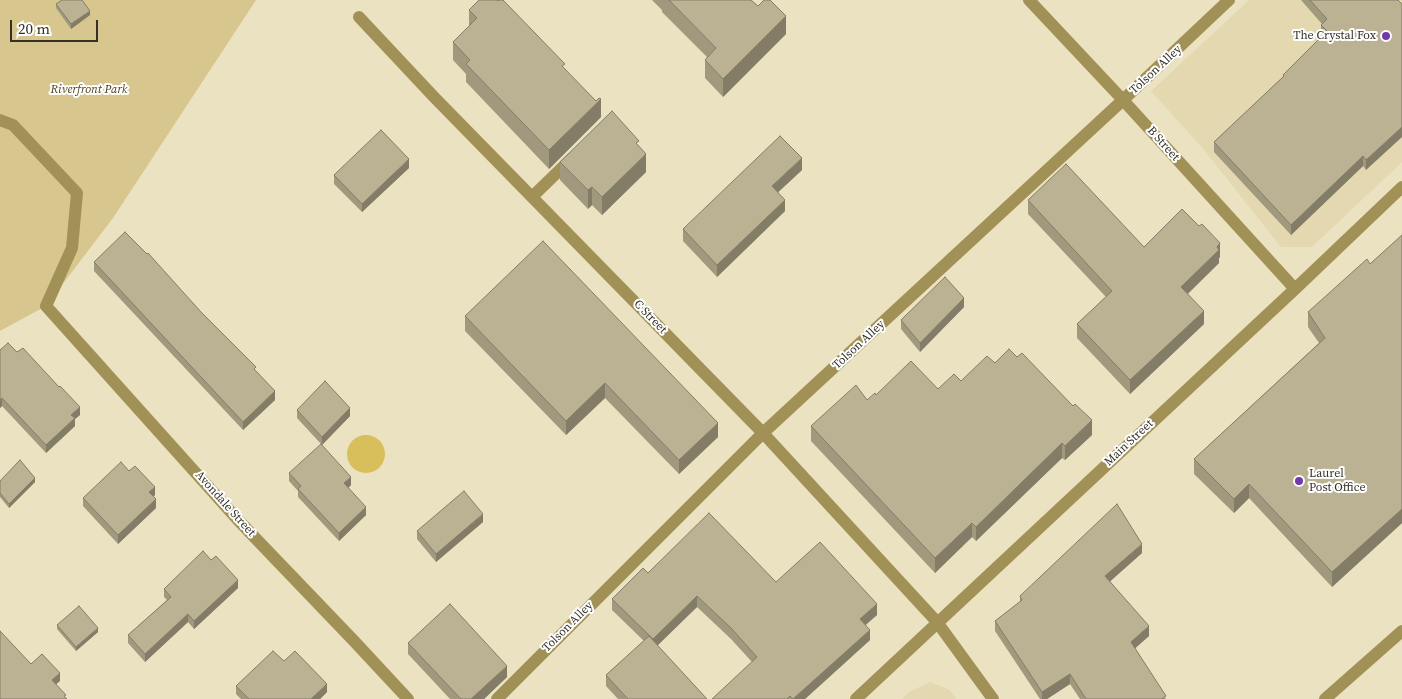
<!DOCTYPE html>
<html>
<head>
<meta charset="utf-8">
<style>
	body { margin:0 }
	#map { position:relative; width:1402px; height:699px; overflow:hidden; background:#ebe2c1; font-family:"Source Serif 4",serif }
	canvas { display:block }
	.scale { position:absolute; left:10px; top:20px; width:88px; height:22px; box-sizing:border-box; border:2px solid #353125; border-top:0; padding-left:6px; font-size:15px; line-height:18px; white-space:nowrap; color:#353125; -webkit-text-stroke:4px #fff; paint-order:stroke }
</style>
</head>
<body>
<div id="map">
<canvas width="1402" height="699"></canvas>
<div class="scale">20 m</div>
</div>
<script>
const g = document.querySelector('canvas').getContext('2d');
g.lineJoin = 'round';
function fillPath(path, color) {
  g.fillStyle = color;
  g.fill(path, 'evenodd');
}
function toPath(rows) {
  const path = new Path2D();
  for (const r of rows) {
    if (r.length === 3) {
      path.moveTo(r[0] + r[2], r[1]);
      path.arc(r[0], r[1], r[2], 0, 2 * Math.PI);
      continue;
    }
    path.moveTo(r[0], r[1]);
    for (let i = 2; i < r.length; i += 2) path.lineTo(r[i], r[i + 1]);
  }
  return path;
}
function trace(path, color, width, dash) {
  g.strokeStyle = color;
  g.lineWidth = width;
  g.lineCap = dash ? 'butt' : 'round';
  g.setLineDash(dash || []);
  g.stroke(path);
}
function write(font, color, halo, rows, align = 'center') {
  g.font = font + ' "Source Serif 4",serif';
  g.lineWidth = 4;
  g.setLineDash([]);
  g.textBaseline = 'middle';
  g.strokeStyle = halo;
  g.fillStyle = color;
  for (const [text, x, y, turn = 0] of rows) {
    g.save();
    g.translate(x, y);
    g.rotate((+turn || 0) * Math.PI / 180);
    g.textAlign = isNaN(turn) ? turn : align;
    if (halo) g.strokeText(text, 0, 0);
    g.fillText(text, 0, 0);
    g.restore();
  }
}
fillPath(toPath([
	[1249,0,1402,0,1402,162,1312,247,1281,247,1204,150,1151,91],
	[930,682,950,690,956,699,902,699,909,692]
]), '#e4d8b0');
fillPath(toPath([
	[0,0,256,0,113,218,46,306,0,331]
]), '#d7c68d');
fillPath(toPath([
	[366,454,19]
]), '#d9be5c');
trace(toPath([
	[1029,0,1123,100,1295,289],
	[359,17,434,97,763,433,937,622,993,699],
	[0,120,13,125,77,193,72,248,46,306,238,520,354,641,408,699],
	[532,197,572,158],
	[497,699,763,433,1123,100,1229,0],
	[856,699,1295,289,1402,187],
	[1325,699,1402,631]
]), '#a29156', 12);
fillPath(toPath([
	[652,0,751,0,786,34,723,97,705,78,705,60,707,57,662,12,662,10],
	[1301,0,1398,0,1366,170,1363,166,1291,235,1214,152,1214,142,1283,77,1283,75,1322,36,1321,35,1321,25,1322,24],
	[56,4,90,15,71,29,56,8],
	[469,10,565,69,601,117,549,169,466,82,466,74,453,60,453,42,469,26],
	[639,146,646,172,602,215,592,205,588,209,560,180,560,162],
	[409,168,362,212,334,184,334,175],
	[802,170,778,192,785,211,717,277,683,241,683,229],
	[1028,200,1144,247,1220,257,1219,258,1219,263,1188,294,1204,324,1130,394,1077,338,1077,324,1106,297,1028,214],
	[1402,235,1402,523,1332,587,1249,498,1234,513,1194,474,1194,459,1319,343,1308,327,1308,312,1370,264],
	[94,262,201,312,256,371,275,400,243,430,94,271],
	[964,307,920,352,901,329,901,320],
	[465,316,718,437,679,474,605,398,566,435,465,331],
	[0,350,17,352,80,415,75,419,75,426,46,453,2,406,0,408],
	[1017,357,1073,406,1092,435,1065,460,1062,458,976,541,972,537,935,573,811,441,811,426,867,400,876,395,938,389,961,381,995,363],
	[297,410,350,416,322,445,297,418],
	[129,471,155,495,153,497,156,508,118,544,83,506,83,498],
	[289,473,351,485,348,488,366,515,339,541,298,497,298,491,289,481],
	[0,481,35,482,9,508,0,497],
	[483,522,436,562,417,539,417,531],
	[1142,553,1110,581,1149,636,1135,648,1166,699,1080,699,1070,684,1047,699,1040,699,995,631,995,621,1020,602,1020,596],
	[648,573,776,582,877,615,866,625,870,640,805,699,712,699,752,662,731,639,697,607,657,645,707,699,618,699,606,686,606,675,644,641,612,610,612,599],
	[238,588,194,629,188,622,145,662,128,643,128,635,167,600,164,597,164,589],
	[57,625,98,632,76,651,57,629],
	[408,643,507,677,484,699,450,699,408,654],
	[284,661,327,692,320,699,241,699,236,694,236,686]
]), '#a1997e');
fillPath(toPath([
	[90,11,90,15,71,29,71,24],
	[786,16,786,34,723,97,723,79],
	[601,99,601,117,549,169,549,150],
	[1402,127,1402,137,1366,170,1366,160],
	[646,154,646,172,602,215,602,197],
	[1363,156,1363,166,1291,235,1291,225],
	[802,158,802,170,772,198,772,186],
	[409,159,409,168,362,212,362,204],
	[592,187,592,205,588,209,588,190],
	[785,200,785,211,717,277,717,265],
	[1220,243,1220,257,1219,258,1219,263,1181,300,1181,287],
	[964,298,964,307,920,352,920,343],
	[1204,311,1204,324,1130,394,1130,380],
	[605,383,605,398,566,435,566,421],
	[275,391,275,400,243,430,243,422],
	[2,398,2,406,0,408,0,400],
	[80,407,80,415,75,419,75,426,46,453,46,445,71,415],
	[350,408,350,416,322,445,322,437],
	[1092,420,1092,435,1065,460,1065,446],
	[718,423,718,437,679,474,679,460],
	[1062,443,1062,458,976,541,976,527],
	[351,477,351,485,344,492,344,483],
	[35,478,35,482,9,508,9,504],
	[1249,484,1249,498,1234,513,1234,499],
	[155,487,155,495,149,501,149,492],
	[156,499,156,508,118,544,118,535],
	[366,507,366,515,339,541,339,533],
	[1402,509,1402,523,1332,587,1332,572],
	[483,514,483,522,436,562,436,554],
	[972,523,972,537,935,573,935,558],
	[1142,544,1142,553,1105,586,1105,576],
	[238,580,238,588,194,629,194,621],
	[697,596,697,607,653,650,653,639],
	[877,604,877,615,860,629,860,619],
	[188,614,188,622,145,662,145,654],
	[1149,626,1149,636,1131,652,1131,642],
	[98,628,98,632,76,651,76,647],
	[870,630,870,640,805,699,793,699],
	[507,666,507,677,484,699,471,699],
	[60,673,60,681,52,688,52,680],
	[1070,674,1070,684,1047,699,1042,699,1042,692],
	[327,684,327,692,320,699,311,699]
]), '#837d67');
const building = toPath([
	[62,0,82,0,90,11,71,24,56,4,62,0],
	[479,0,497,0,498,1,499,0,503,0,565,64,562,66,596,101,599,98,601,99,549,150,466,64,470,60,453,42,477,18,469,10,479,0],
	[669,0,751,0,758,6,764,0,770,0,786,16,723,79,705,60,716,48,669,0],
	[1310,0,1398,0,1402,4,1402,127,1366,160,1363,156,1291,225,1214,142,1284,76,1283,75,1327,31,1321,25,1327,19,1310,0],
	[612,111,639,141,636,143,646,154,602,197,592,187,588,190,560,162,612,111],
	[381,130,409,159,362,204,334,175,381,130],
	[780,136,802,158,772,186,785,200,717,265,683,229,780,136],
	[1066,164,1144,247,1182,209,1199,226,1202,224,1220,243,1217,247,1219,250,1181,287,1204,311,1130,380,1077,324,1112,291,1028,200,1066,164],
	[125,232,147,254,148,253,201,312,256,367,254,369,275,391,243,422,94,262,125,232],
	[1402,235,1402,509,1332,572,1249,484,1234,499,1194,459,1325,338,1308,312,1367,259,1370,264,1402,235],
	[543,241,718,423,679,460,605,383,566,421,465,316,543,241],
	[945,277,964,298,920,343,901,320,945,277],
	[8,343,17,352,23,348,59,387,60,386,80,407,71,415,75,418,46,445,2,398,0,400,0,350,8,343],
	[1009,349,1017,357,1022,353,1073,406,1075,404,1092,420,1065,446,1062,443,976,527,972,523,935,558,811,426,856,385,867,400,875,393,876,395,911,361,938,389,954,374,961,381,987,356,995,363,1009,349],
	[325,381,350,408,322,437,297,410,325,381],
	[321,444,351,477,344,483,366,507,339,533,298,489,301,486,289,473,321,444],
	[20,460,35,478,9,504,0,493,0,481,20,460],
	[121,462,129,471,135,466,155,487,149,492,156,499,118,535,83,498,121,462],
	[464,491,483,514,436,554,417,531,464,491],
	[1117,504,1142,544,1105,576,1149,626,1131,642,1166,696,1162,699,1086,699,1070,674,1042,692,995,621,1022,600,1020,596,1117,504],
	[709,513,776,582,820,542,877,604,860,619,870,630,793,699,790,696,787,699,712,699,757,657,731,628,697,596,653,639,612,599,643,568,648,573,709,513],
	[203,551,211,560,216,556,238,580,194,621,188,614,145,654,128,635,171,597,164,589,203,551],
	[450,604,507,666,471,699,461,699,408,643,450,604],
	[79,606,98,628,76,647,57,625,79,606],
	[0,631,31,664,42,654,60,673,52,680,66,695,64,696,67,699,0,699,0,631],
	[649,636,707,699,628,699,606,675,649,636],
	[273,651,284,661,295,651,327,684,311,699,249,699,236,686,273,651]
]);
fillPath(building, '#bbb293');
trace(building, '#837d67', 1);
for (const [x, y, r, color] of [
	[1386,36,5,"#7438ad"],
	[1299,481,5,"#7438ad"]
]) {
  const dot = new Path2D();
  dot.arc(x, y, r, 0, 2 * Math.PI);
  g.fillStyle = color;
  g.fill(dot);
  trace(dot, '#fff', 2);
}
write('12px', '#353125', '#fff', [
	["The Crystal Fox",1376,36],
	["Laurel",1309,474,"left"],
	["Post Office",1309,488,"left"]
], 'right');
write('12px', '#353125', '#fff', [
	["Tolson Alley",1156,70,-43],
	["B Street",1163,144,48],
	["C Street",650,317,46],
	["Tolson Alley",859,345,-43],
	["Main Street",1129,443,-43],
	["Avondale Street",225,504,48],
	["Tolson Alley",568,627,-45]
]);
write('italic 12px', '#493d14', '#fff', [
	["Riverfront Park",89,90]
]);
</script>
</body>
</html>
